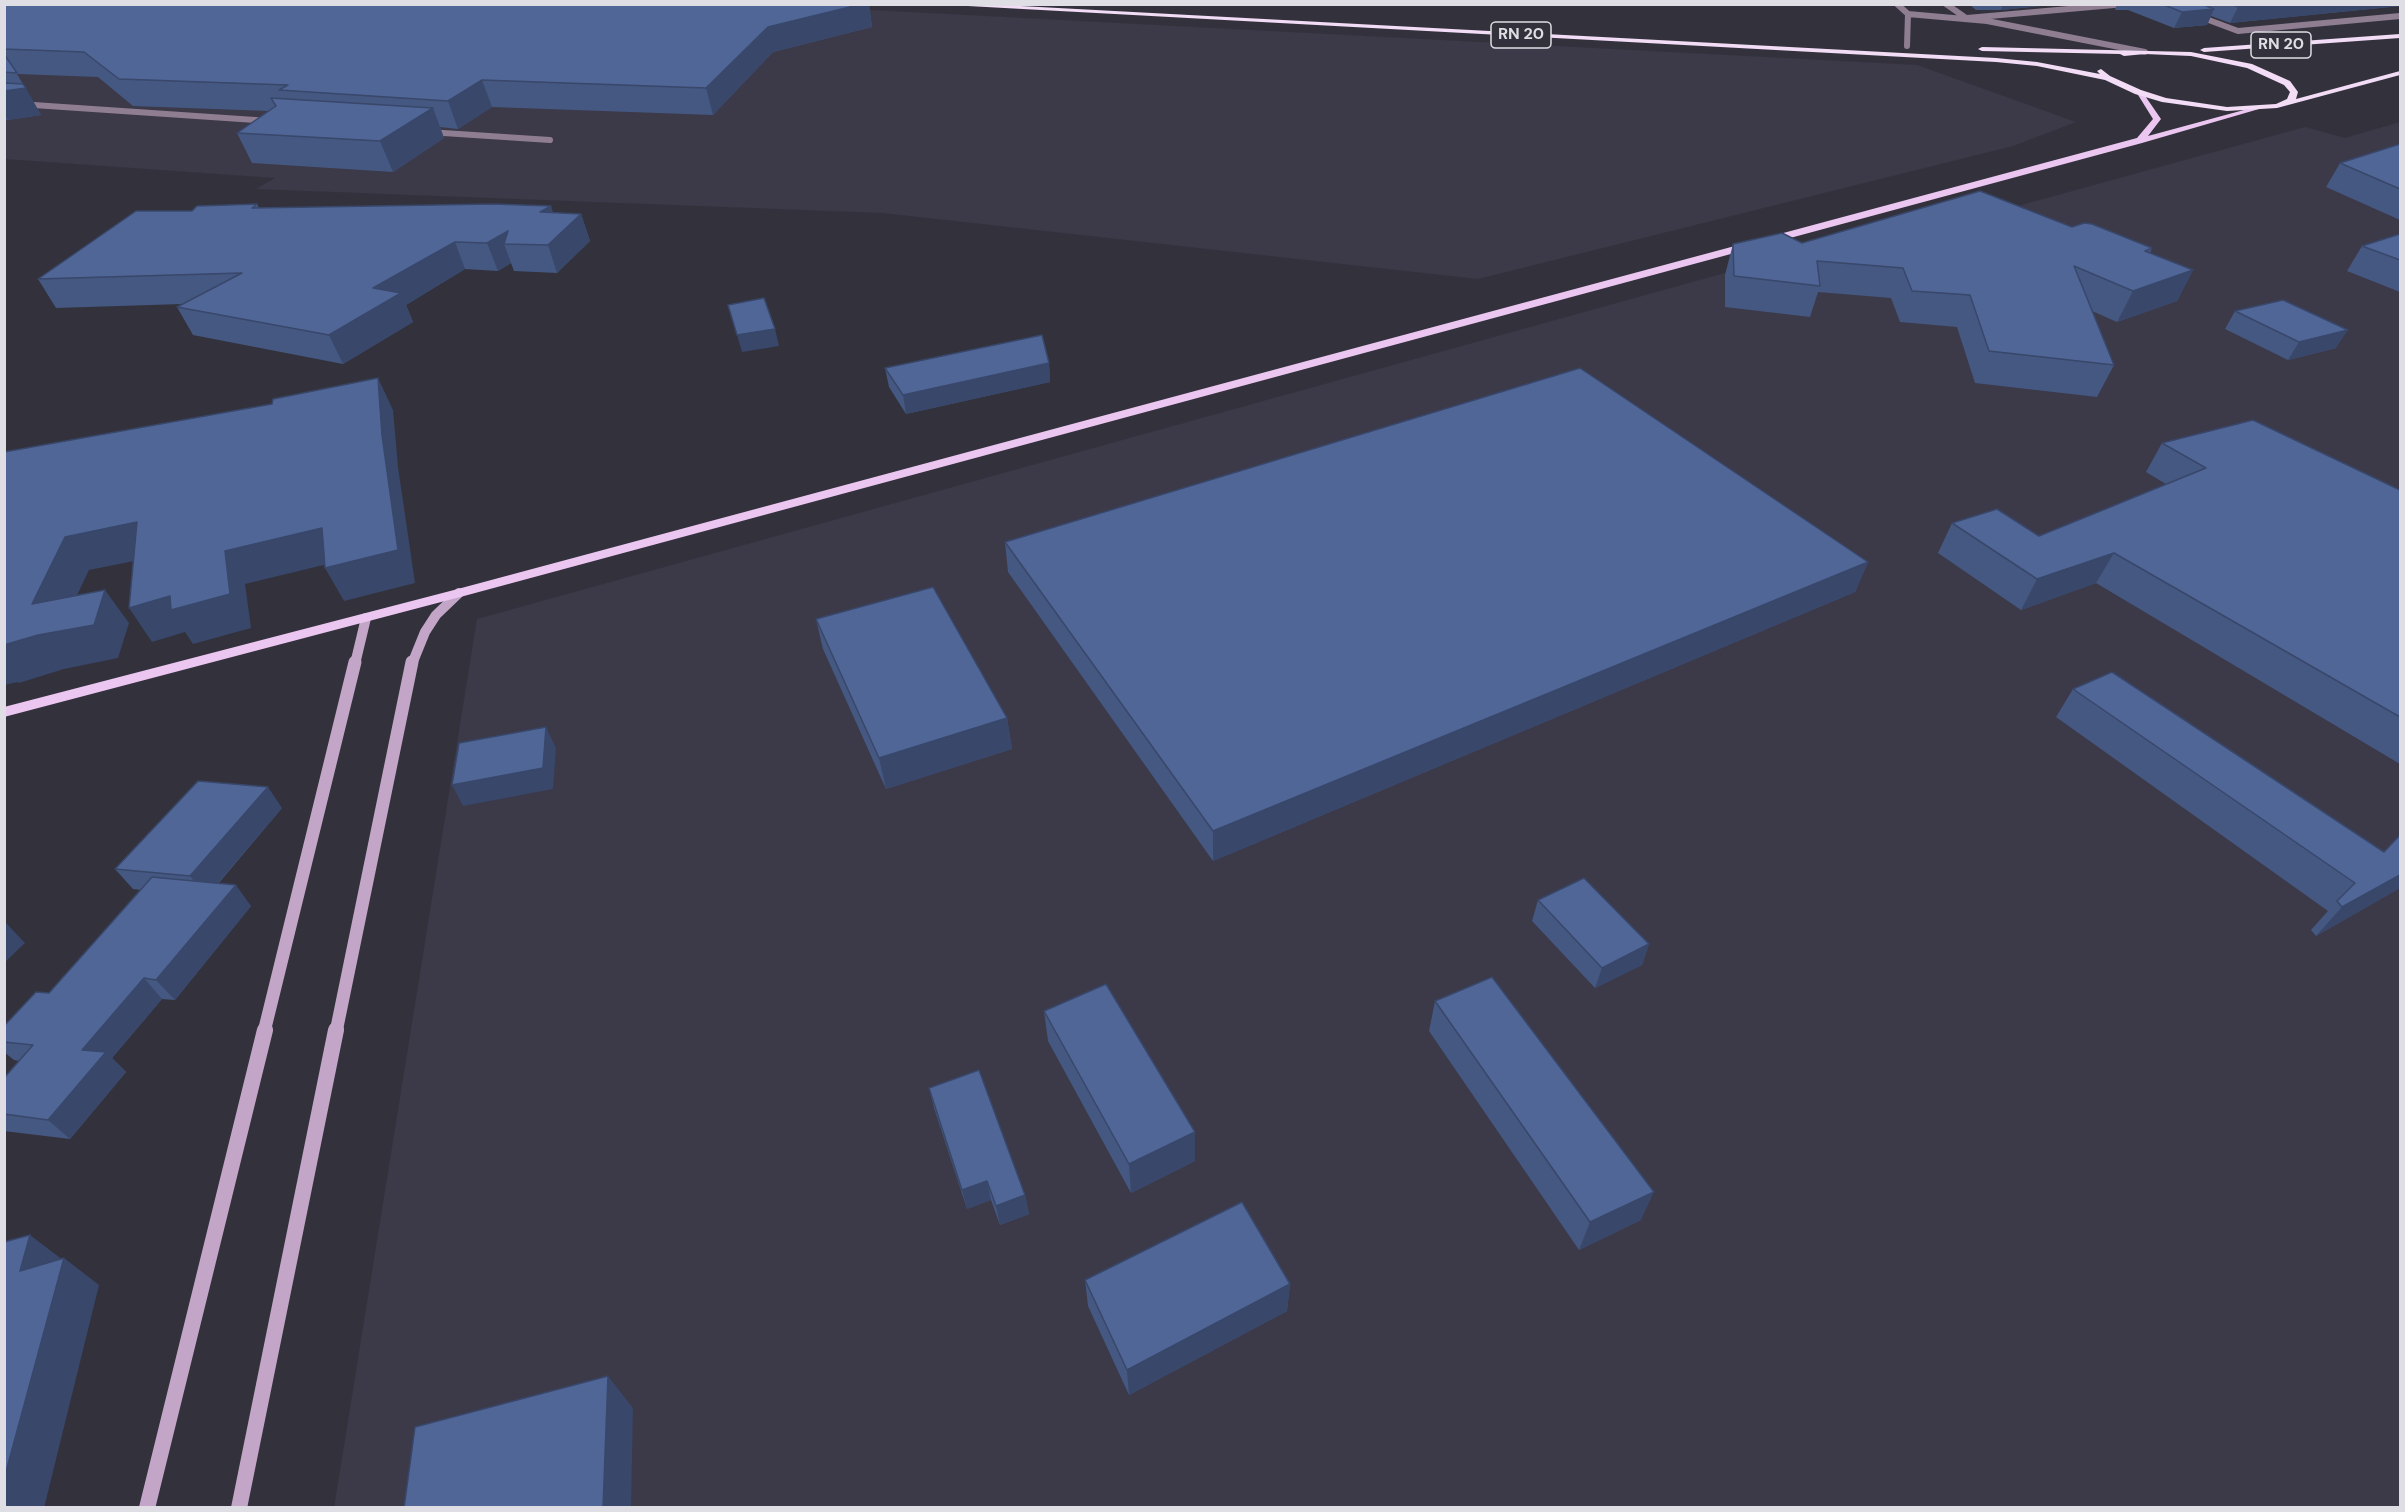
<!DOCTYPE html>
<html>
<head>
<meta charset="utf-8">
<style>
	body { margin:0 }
	#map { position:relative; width:2405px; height:1512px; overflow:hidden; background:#33323c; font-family:"DM Sans",sans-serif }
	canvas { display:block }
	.frame { position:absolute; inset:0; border:6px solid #dfdee4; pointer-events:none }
</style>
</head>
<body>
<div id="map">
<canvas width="2405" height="1512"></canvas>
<div class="frame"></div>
</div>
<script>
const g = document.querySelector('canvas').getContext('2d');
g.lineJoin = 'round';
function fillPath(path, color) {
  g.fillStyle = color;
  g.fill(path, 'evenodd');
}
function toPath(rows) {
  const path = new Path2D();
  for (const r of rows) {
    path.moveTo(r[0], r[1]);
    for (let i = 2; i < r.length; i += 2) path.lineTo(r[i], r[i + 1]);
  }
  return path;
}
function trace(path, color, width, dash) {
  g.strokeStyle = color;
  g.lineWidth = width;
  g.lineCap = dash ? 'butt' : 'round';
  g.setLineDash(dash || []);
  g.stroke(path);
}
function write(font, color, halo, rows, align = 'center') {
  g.font = font + ' "DM Sans",sans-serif';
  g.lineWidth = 4.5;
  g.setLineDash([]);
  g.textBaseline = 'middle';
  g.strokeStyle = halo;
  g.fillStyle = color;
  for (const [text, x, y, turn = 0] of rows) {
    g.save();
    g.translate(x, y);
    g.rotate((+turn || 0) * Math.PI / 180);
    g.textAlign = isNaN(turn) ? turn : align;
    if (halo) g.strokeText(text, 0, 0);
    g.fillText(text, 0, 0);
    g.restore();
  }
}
fillPath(toPath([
	[4,5,776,5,1917,65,2076,122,2013,146,1478,279,883,213,256,189,275,178,5,159],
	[2400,122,2400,1507,334,1508,477,619,1963,207,1985,215,2305,127,2345,138]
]), '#3c3949');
trace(toPath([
	[4,103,270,121],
	[428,132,550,140]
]), '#8f7d92', 6);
trace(toPath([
	[2166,4,2238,31,2400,16],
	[1967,18,2125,4]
]), '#8f7d92', 6);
trace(toPath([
	[1897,4,1908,14,1907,46],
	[1946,4,1966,18],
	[1908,14,1987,21,2145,52]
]), '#8f7d92', 6);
trace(toPath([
	[355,664,366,618],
	[412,664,425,632,436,615,459,593]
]), '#c3a6c7', 10);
trace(toPath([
	[264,1032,355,662],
	[336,1032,412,662]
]), '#c3a6c7', 13);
trace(toPath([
	[147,1508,265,1030],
	[239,1508,336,1030]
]), '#c3a6c7', 16);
fillPath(toPath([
	[2135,90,2141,90,2161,119,2148,136,2255,107,2259,109,2142,143,464,596,4,717,4,707,454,590,2137,138,2153,119,2135,90]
]), '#ebc6f1');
fillPath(toPath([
	[931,4,983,4,1996,58,2037,62,2100,74,2097,71,2101,69,2110,76,2141,90,2166,98,2227,107,2276,104,2287,99,2290,92,2284,85,2247,68,2191,56,2145,54,2124,56,2120,54,1982,51,1978,49,1982,47,2191,52,2252,64,2290,81,2298,92,2296,99,2400,71,2400,75,2277,108,2227,111,2162,102,2135,94,2105,80,2037,66,1996,62,931,4],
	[2400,34,2400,38,2204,52,2200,50,2204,48,2400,34]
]), '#f2dcf6');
fillPath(toPath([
	[4,4,869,4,872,27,773,52,713,115,492,107,458,129,440,127,444,138,393,172,252,163,237,133,269,111,133,106,98,77,17,74,41,115,8,120,4,119],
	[1969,4,2060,4,2001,10,1976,10],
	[2117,4,2400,4,2400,6,2230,23,2211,16,2207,25,2174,28,2128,10,2115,10],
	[2400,144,2400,220,2326,187,2340,163],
	[257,204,259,208,581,214,590,241,557,273,514,271,511,263,498,271,465,269,406,305,413,322,343,364,193,335,177,307,182,304,56,308,38,279,192,211],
	[2072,227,2152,248,2150,253,2193,270,2177,301,2117,322,2092,311,2114,365,2097,397,1975,383,1957,327,1900,322,1891,298,1818,292,1810,317,1725,307,1725,275,1733,244,1802,243],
	[2400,234,2400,292,2347,271,2362,246],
	[2235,311,2336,348,2288,360,2225,329],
	[1049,363,1050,382,906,414,889,387,885,368],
	[2162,443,2400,490,2400,764,2096,583,2021,610,1938,553,1952,523,2039,536,2166,484,2146,472],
	[1005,542,1868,562,1855,592,1213,861,1008,572],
	[816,619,1007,718,1012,749,886,789,823,649],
	[2073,689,2400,888,2316,936,2311,930,2328,911,2056,717],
	[282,808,218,884,251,906,175,1000,162,999,112,1058,126,1072,70,1139,4,1131,4,1078,19,1061,14,1060,4,1052,4,1026,49,993,141,890,133,889,115,869],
	[1538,900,1649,944,1642,965,1595,988,1532,921],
	[1435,1001,1641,1220,1579,1250,1429,1031],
	[1044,1011,1195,1132,1195,1161,1131,1193,1048,1041],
	[929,1088,1025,1195,1029,1214,1000,1225,991,1200,967,1209,934,1108],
	[1085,1280,1290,1284,1287,1311,1129,1395,1088,1306]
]), '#455882');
fillPath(toPath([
	[862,4,869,4,872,27,773,52,713,115,706,88,768,27],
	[2003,4,2060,4,2001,10],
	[2260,4,2400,4,2400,6,2230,23,2238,7],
	[2214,9,2207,25,2174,28,2182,12],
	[482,80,492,107,458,129,448,101],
	[26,88,41,115,8,120,4,114,4,91],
	[433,108,444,138,393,172,380,141],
	[551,206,560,233,540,212],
	[581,214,590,241,557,273,548,245],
	[508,231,504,244,511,263,498,271,487,243],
	[455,242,465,269,406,305,413,322,343,364,329,335,373,288],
	[2193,270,2177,301,2117,322,2133,291],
	[775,329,779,346,742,352,737,335],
	[2348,330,2336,348,2288,360,2299,342],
	[1049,363,1050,382,906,414,903,395],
	[378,378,393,410,398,467,415,583,344,601,325,568,382,435],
	[137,522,159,556,89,570,60,631,105,590,129,623,118,658,64,669,19,683,18,682,4,685,4,645,32,604,65,537],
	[322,528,340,561,245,584,251,628,193,644,185,632,152,642,129,608,170,596,225,551],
	[2114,553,2096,583,2021,610,2037,579],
	[1868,562,1855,592,1213,861,1213,831],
	[1007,718,1012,749,886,789,879,758],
	[546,727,556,748,553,789,463,806,452,785],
	[268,787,282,808,206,897,190,876],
	[2400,875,2400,888,2316,936,2342,907],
	[236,885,251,906,175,1000,156,980],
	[5,922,25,943,4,963],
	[1649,944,1642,965,1595,988,1602,968],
	[144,978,162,999,112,1058,126,1072,70,1139,48,1120,82,1050],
	[1195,1132,1195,1161,1131,1193,1129,1164],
	[987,1181,991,1200,967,1209,962,1190],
	[1654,1192,1641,1220,1579,1250,1590,1222],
	[1025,1195,1029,1214,1000,1225,996,1206],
	[30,1235,63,1260,64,1258,99,1285,44,1508,4,1508,4,1479,20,1271],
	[1290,1284,1287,1311,1129,1395,1127,1370],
	[608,1376,633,1408,631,1508,603,1508]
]), '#38476a');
const building = toPath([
	[4,4,493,5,862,4,768,27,706,88,482,80,448,101,279,90,288,85,119,79,84,52,4,49,4,4],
	[2162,4,2202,4,2214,9,2182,12,2162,4],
	[2232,4,2260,4,2238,7,2232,4],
	[4,54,17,73,4,72,4,54],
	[4,83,23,84,26,88,4,91,4,83],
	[271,98,433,108,380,141,237,133,276,106,271,98],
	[2400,144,2400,189,2340,163,2400,144],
	[1980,191,2072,227,2084,223,2092,224,2152,248,2145,251,2193,270,2133,291,2074,266,2114,365,1989,351,1970,295,1912,291,1903,268,1817,261,1820,286,1734,276,1733,244,1782,233,1802,243,1980,191],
	[257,204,252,208,493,204,551,206,540,212,581,214,548,245,504,244,508,231,487,243,455,242,373,288,401,293,329,335,177,307,242,273,38,279,136,211,192,211,197,206,257,204],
	[2400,234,2400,260,2362,246,2400,234],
	[764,298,775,329,737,335,728,305,764,298],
	[2283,300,2348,330,2299,342,2235,311,2283,300],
	[1042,335,1049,363,903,395,885,368,1042,335],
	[1580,368,1868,562,1213,831,1005,542,1580,368],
	[378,378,382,435,398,550,325,568,322,528,225,551,230,594,171,610,170,596,129,608,137,522,65,537,32,604,105,590,94,625,38,635,4,645,4,452,272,404,273,399,378,378],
	[2253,420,2400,490,2400,717,2114,553,2037,579,1952,523,1997,509,2039,536,2206,468,2162,443,2253,420],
	[933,587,1007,718,879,758,816,619,933,587],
	[2112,672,2384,852,2400,835,2400,875,2342,907,2337,901,2355,883,2073,689,2112,672],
	[546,727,543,768,452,785,459,743,546,727],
	[198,781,268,787,190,876,115,869,198,781],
	[152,877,236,885,156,980,144,978,82,1050,106,1052,48,1120,4,1114,4,1078,33,1045,4,1042,4,1026,36,992,49,993,152,877],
	[1584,878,1649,944,1602,968,1538,900,1584,878],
	[1492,977,1654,1192,1590,1222,1435,1001,1492,977],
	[1106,984,1195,1132,1129,1164,1044,1011,1106,984],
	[979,1070,1025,1195,996,1206,987,1181,962,1190,929,1088,979,1070],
	[1242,1202,1290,1284,1127,1370,1085,1280,1242,1202],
	[30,1235,20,1271,64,1258,4,1479,4,1242,30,1235],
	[608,1376,603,1508,404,1508,415,1427,608,1376]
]);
fillPath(building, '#506697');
trace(building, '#38476a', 1.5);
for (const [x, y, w] of [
	[1521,35,60],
	[2281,45,60]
]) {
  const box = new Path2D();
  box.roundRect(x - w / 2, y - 13, w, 26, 4.5);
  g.fillStyle = '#33323c';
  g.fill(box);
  trace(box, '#dfdee4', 1.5);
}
write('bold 16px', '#dfdee4', null, [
	["RN 20",1521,35],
	["RN 20",2281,45]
]);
</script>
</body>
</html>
